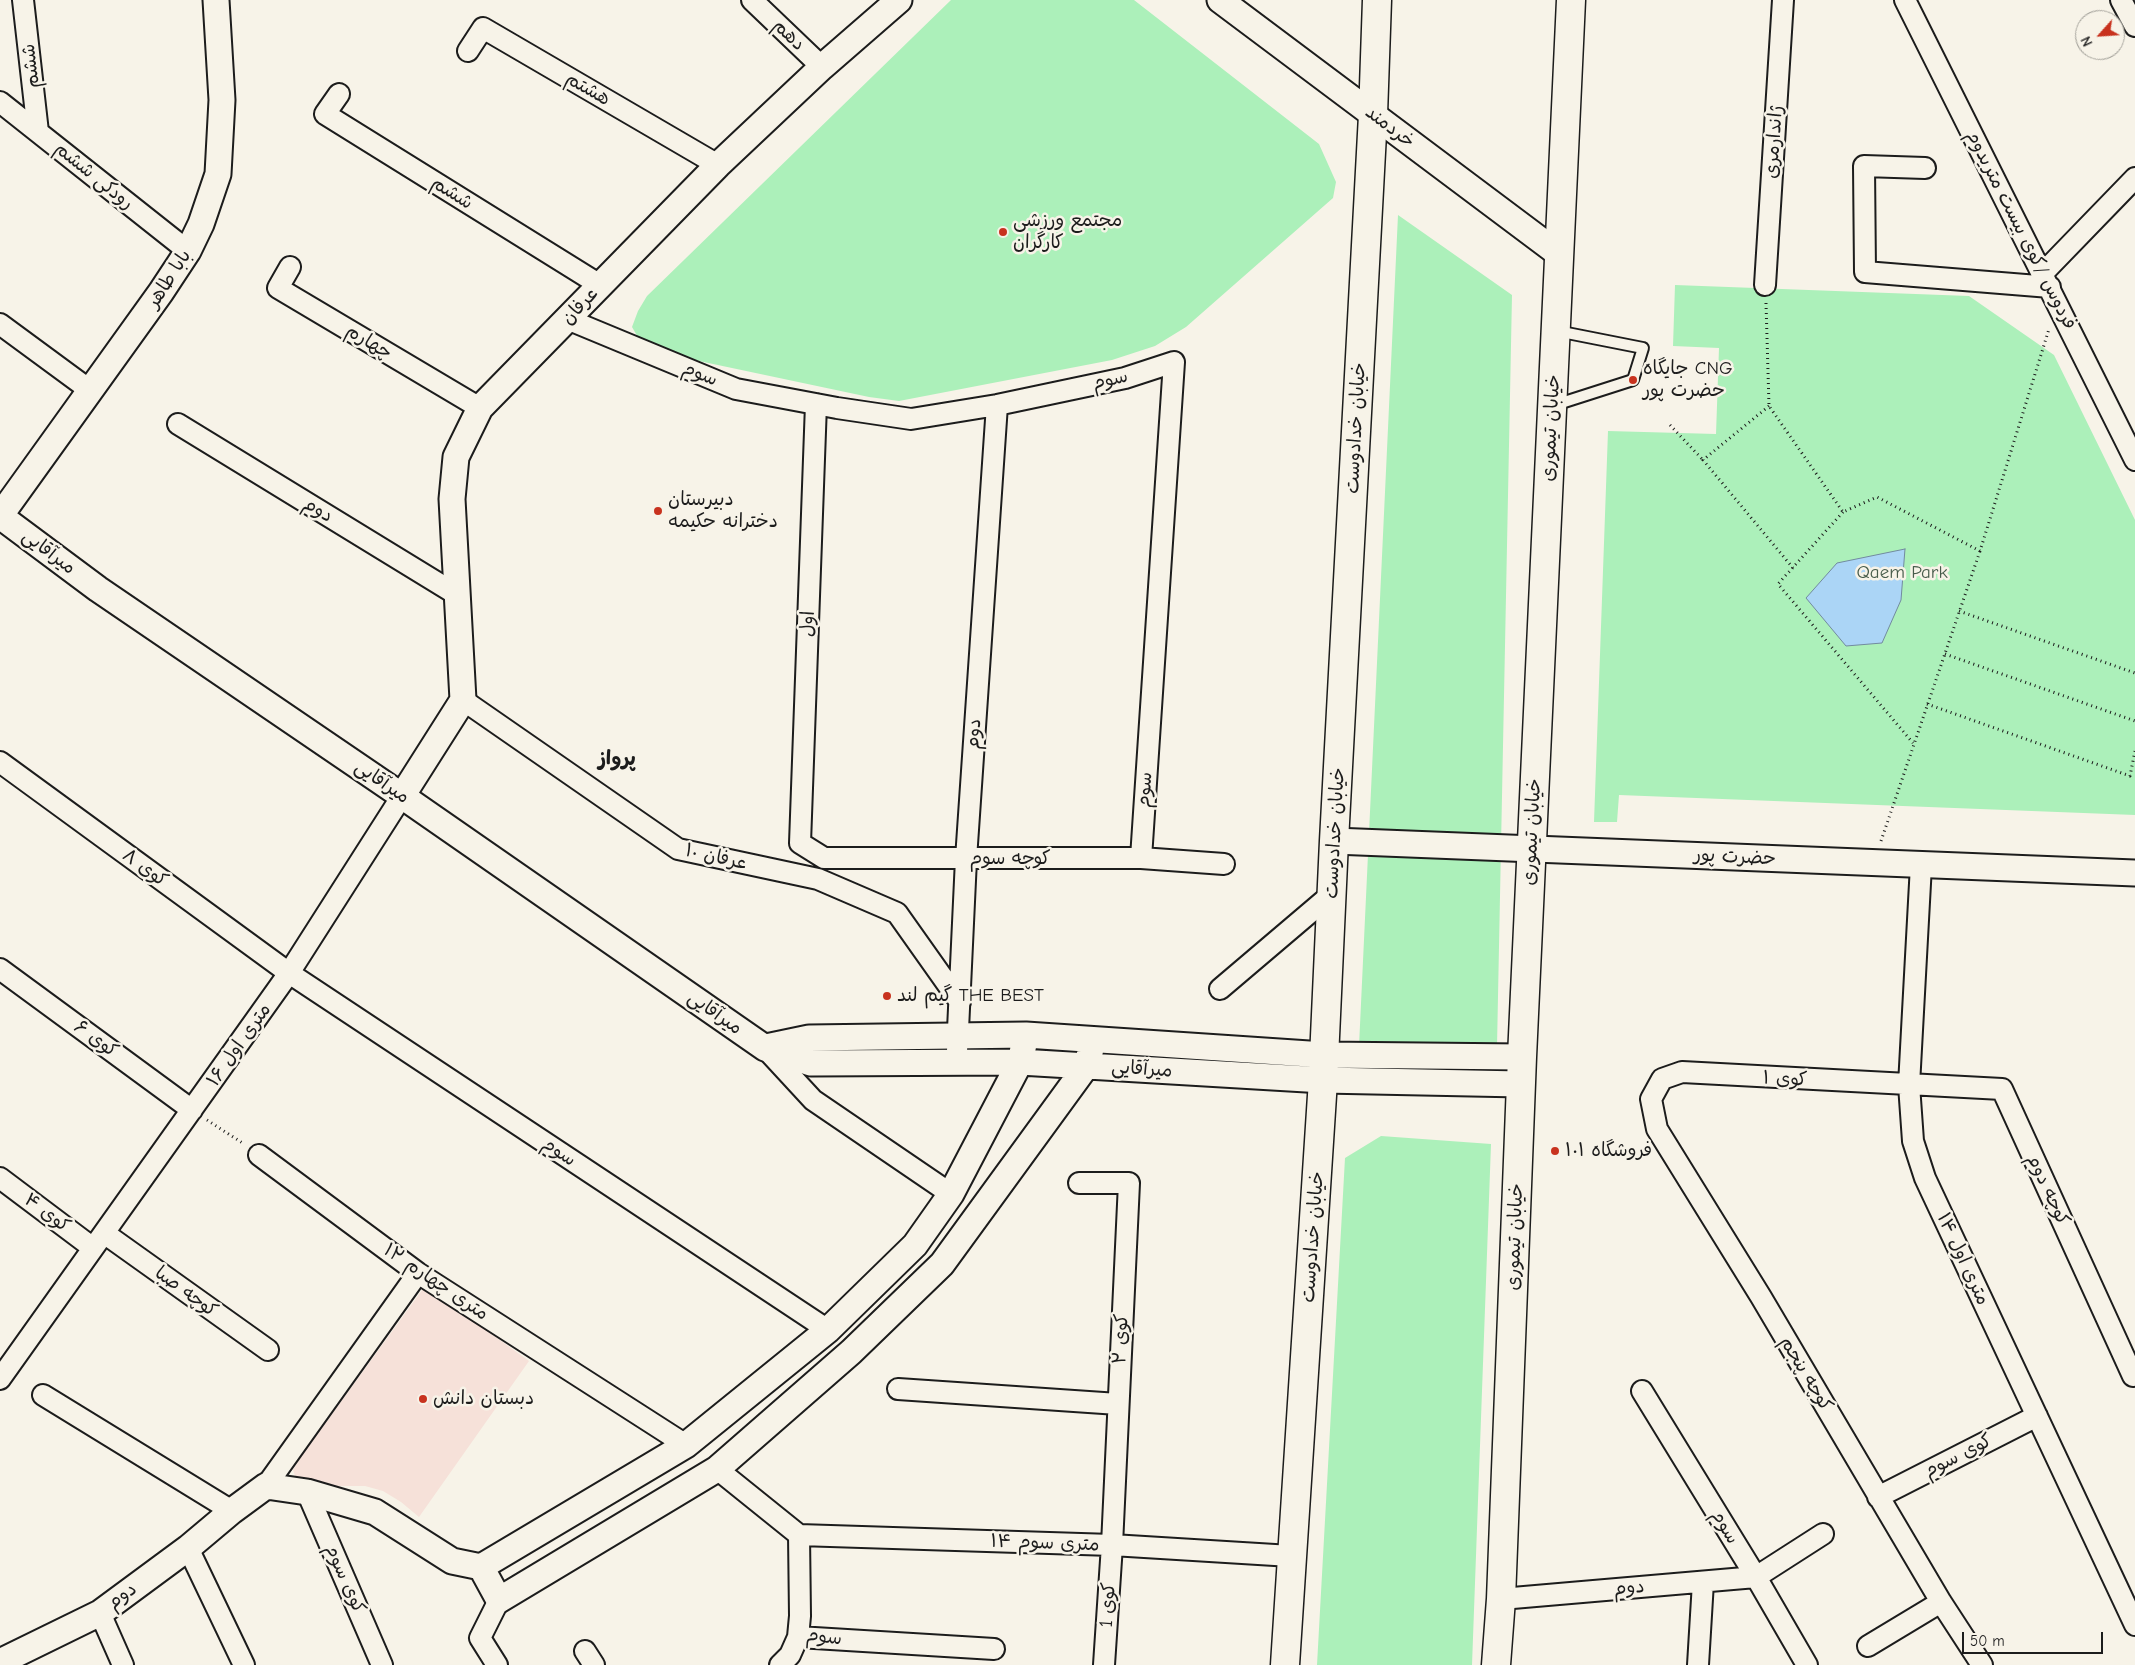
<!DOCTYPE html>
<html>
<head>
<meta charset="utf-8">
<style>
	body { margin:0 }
	#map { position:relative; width:2135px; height:1665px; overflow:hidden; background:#f7f3e8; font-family:"Comic Neue",sans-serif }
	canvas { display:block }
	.north { position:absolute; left:2075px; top:10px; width:50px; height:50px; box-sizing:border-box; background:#f7f3e8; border:1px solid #9f9d96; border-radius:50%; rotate:244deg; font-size:14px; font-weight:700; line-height:20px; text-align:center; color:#1c1c1c }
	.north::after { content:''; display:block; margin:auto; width:18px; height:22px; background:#c8321e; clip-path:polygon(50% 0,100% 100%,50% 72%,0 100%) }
	.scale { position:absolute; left:1962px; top:1632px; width:141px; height:22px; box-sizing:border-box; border:2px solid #1c1c1c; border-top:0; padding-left:6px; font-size:15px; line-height:18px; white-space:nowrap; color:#1c1c1c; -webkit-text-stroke:4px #f7f3e8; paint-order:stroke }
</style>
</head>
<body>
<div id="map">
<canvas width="2135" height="1665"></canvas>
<div class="north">N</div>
<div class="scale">50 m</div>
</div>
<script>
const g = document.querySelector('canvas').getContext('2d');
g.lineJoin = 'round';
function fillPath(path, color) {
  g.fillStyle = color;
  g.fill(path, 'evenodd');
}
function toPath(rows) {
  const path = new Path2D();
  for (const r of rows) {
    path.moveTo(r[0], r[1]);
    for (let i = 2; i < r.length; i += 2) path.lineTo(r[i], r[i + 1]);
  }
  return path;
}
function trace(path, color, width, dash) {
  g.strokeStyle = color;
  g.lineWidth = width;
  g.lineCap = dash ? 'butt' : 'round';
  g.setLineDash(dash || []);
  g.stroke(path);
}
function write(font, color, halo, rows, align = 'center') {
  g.font = font + ' "Comic Neue","Playpen Sans Arabic",sans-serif';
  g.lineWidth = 5;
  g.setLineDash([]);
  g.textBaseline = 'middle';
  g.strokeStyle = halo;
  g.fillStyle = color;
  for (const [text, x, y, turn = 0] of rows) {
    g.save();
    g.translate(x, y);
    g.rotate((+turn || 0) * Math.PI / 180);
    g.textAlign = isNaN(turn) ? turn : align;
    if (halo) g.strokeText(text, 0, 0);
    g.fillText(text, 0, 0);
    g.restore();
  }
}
fillPath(toPath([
	[425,1286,529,1361,419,1517,401,1502,383,1491,365,1486,319,1486,296,1479,293,1470,300,1458]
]), '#f6e1d9');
fillPath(toPath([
	[951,0,1134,0,1319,144,1336,182,1333,198,1186,327,1155,346,1112,360,899,401,869,397,680,357,643,346,632,327,638,311,647,296],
	[1398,215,1512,295,1497,1046,1359,1046],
	[1675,285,1969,296,2054,355,2135,520,2135,815,1619,795,1617,822,1594,822,1608,431,1716,434,1719,348,1673,346],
	[1381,1136,1491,1144,1472,1665,1317,1665,1345,1158]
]), '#acf0ba');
const water = toPath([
	[1905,549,1901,600,1882,643,1846,646,1806,598,1837,563,1905,549]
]);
fillPath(water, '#abd5f6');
trace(water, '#728b9f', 1);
const service = toPath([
	[1555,405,1633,380,1643,348,1557,331]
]);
const minor = toPath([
	[23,0,38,132],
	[752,0,822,67],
	[1905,0,2135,460],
	[2121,0,2135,26],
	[468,51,483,28,718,165],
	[339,94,325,114,600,285],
	[0,102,188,251],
	[1925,168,1864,166,1865,272,2050,287],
	[290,267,278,288,480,408],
	[2043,273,2135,178],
	[1765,285,1783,0],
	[567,319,736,389,837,408,911,419,997,405,1125,378,1174,362,1141,858],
	[0,324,91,391],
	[816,404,800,843,824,858,1141,858,1224,864],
	[178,424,459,596],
	[463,700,678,849,818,879,897,913,960,1002],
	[0,762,289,973,828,1330],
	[1921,865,1909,1085,1913,1141,1925,1178,2135,1625],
	[0,969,192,1110],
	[1220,989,1333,893],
	[765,1048,813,1100,951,1194],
	[957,1051,966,859,997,405],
	[259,1155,418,1273,686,1445],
	[0,1178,93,1248],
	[1079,1183,1129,1183,1112,1545,1104,1665],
	[104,1233,268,1350],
	[0,1379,289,973,402,796],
	[898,1389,1118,1404],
	[1642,1391,1756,1577,1807,1665],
	[43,1395,232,1511],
	[717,1469,799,1535,800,1616,798,1637,994,1649],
	[266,1486,418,1273],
	[307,1492,382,1665],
	[1878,1497,2037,1416],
	[799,1535,1112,1545,1291,1556],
	[188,1548,244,1665],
	[1501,1599,1756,1577,1823,1534],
	[100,1613,123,1665],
	[1868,1646,1941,1602],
	[585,1651,594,1665],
	[497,1665,480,1638,499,1600],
	[780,1665,790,1655,798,1637],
	[1698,1665,1703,1582],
	[1982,1665,1941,1602,1761,1297,1657,1129,1651,1099,1662,1079,1682,1072,2002,1089,2133,1376]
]);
const tertiary = toPath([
	[1220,0,1559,254],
	[0,516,98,589,402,796,765,1048,811,1063,1020,1062,1323,1080,1521,1084],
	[0,516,161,292,188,251,201,224,218,174,222,100,216,0],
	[402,796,463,700,452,499,456,457,480,408,718,165,822,67,899,0],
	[1334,841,2135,873],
	[766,1047,809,1038,1026,1035,1324,1055,1522,1057],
	[481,1567,686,1445,828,1330,915,1245,951,1194,1020,1062,1026,1035],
	[0,1662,100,1613,188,1548,232,1511,266,1486,307,1492,375,1512,452,1561,481,1567,499,1600,717,1469,851,1352,942,1264,1087,1065,1093,1040]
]);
const secondary = toPath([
	[1285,1665,1323,1080,1334,841,1373,115,1377,0],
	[1496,1665,1501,1599,1522,1057,1571,0]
]);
trace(service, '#1c1c1c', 14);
trace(minor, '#1c1c1c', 24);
trace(tertiary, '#1c1c1c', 29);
trace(secondary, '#1c1c1c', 31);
trace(toPath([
	[1766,303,1769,406,1843,512,1877,497,1980,551,2049,329],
	[1769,406,1703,460,1793,568],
	[1670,425,1703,460],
	[1843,512,1778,584,1913,743],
	[1959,611,2135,673],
	[1945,654,2135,721],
	[1927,704,2130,776,2135,751],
	[1881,841,1980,551],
	[207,1120,244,1144]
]), '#1c1c1c', 3, [1, 4]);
trace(service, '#f7f3e8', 10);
trace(minor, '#f7f3e8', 20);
trace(tertiary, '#f7f3e8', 25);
trace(secondary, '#f7f3e8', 28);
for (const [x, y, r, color] of [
	[1003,232,5,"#c8321e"],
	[1633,380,5,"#c8321e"],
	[658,511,5,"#c8321e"],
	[887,996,5,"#c8321e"],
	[1555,1151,5,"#c8321e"],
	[423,1399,5,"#c8321e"]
]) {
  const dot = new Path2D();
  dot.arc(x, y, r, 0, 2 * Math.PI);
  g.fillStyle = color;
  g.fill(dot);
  trace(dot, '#f7f3e8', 2);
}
write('19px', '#1c1c1c', '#f7f3e8', [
	["دهم",789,35,44],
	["ششم",31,66,-97],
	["هشتم",588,89,30],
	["خردمند",1390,127,37],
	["ژاندارمری",1774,142,-86],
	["رودکی ششم",94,176,39],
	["ششم",452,193,32],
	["فردوس /کوی بیست متریدوم",2021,230,63],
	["بابا طاهر",169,279,-57],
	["عرفان",580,306,-46],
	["چهارم",369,342,31],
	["سوم",700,374,22],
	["سوم",1110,380,-13],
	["خیابان خدادوست",1356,428,-87],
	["خیابان تیموری",1551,428,-87],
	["دوم",318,510,31],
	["میرآقایی",49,552,37],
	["اول",808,624,-88],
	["دوم",974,734,-86],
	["میرآقایی",382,782,34],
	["سوم",1145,790,-86],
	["خیابان تیموری",1532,832,-87],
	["خیابان خدادوست",1335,833,-87],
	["عرفان ۱۰",716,857,13],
	["حضرت پور",1735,857,3],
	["کوچه سوم",1010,859],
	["کوی ۸",145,868,36],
	["میرآقایی",715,1013,35],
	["کوی ۶",96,1039,36],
	["۱۶ متری اول",239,1045,-55],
	["میرآقایی",1142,1069,4],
	["کوی ۱",1785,1079,3],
	["سوم",559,1152,34],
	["کوچه دوم",2048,1190,65],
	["کوی ۴",47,1213,37],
	["خیابان خدادوست",1313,1237,-86],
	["خیابان تیموری",1515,1237,-88],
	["۱۴ متری اول",1963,1259,65],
	["۱۲ متری چهارم",436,1282,34],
	["کوچه صبا",186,1292,36],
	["کوی ۲",1121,1339,-87],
	["کوچه پنجم",1806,1374,59],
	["کوی سوم",1958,1456,-27],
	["سوم",1725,1527,59],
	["۱۴ متری سوم",1045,1543,2],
	["کوی سوم",345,1579,66],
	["دوم",1629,1588,-5],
	["دوم",122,1596,-36],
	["کوی 1",1108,1605,-86],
	["سوم",824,1637,7]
]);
write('19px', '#1c1c1c', '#f7f3e8', [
	["مجتمع ورزشی",1013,221],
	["کارگران",1013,243],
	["جایگاه CNG",1643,369],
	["حضرت پور",1643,391],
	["دبیرستان",668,500],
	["دخترانه حکیمه",668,522],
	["گیم لند THE BEST",897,996],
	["فروشگاه ۱۰۱",1565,1151],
	["دبستان دانش",433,1399]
], 'left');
write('19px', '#475c4b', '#f7f3e8', [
	["Qaem Park",1902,573]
]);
write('bold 20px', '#1c1c1c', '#f7f3e8', [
	["پرواز",617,759]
]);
</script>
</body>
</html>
